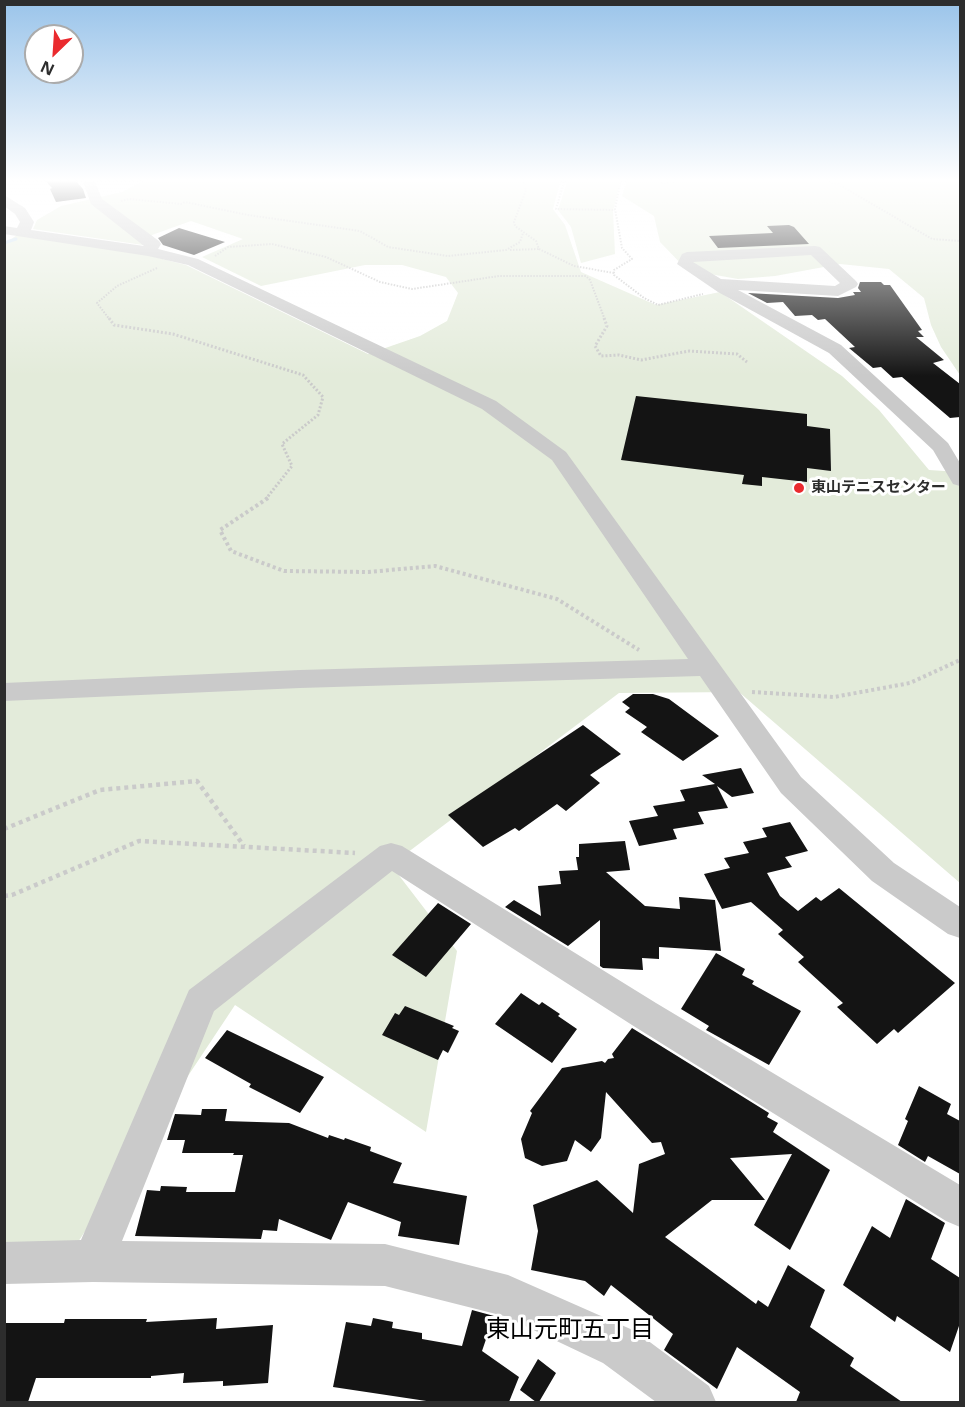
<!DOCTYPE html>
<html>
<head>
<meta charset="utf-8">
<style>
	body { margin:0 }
	#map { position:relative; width:965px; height:1407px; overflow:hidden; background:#fff; font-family:"Open Sans",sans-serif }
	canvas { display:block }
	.frame { position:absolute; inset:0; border:6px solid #2d2d2d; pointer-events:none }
	.north { position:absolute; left:24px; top:24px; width:60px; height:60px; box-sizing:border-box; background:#fff; border:2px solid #ababab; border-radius:50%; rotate:205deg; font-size:16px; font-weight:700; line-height:24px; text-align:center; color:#2d2d2d }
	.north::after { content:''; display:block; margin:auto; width:21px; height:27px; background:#ea2a2e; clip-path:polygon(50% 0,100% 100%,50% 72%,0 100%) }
</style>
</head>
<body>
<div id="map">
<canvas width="965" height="1407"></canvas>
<div class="frame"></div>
<div class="north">N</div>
</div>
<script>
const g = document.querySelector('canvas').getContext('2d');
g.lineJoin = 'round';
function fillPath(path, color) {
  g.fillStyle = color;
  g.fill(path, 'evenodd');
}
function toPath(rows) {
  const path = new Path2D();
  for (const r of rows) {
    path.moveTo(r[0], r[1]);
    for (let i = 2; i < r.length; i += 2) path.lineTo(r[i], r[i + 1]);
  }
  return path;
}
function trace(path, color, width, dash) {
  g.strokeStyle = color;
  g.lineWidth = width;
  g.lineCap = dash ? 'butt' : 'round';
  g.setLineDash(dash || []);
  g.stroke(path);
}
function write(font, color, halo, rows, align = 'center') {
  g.font = font + ' "Open Sans","Noto Sans JP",sans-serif';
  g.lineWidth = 6;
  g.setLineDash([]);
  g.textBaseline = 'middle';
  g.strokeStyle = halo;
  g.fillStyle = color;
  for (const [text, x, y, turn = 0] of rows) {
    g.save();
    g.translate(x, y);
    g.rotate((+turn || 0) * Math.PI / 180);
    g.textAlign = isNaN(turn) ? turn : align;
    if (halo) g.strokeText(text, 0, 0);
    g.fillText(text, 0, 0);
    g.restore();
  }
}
fillPath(toPath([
	[147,179,561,179,553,209,565,225,581,272,656,305,720,292,842,376,879,410,929,470,960,472,960,883,739,692,619,693,391,865,457,951,426,1132,235,1005,74,1248,5,1249,4,244,17,235,139,253,186,265,368,354,420,336,447,321,458,293,446,277,402,265,365,265,261,286,202,257,243,239,191,221,152,235,149,243,143,245,33,229,37,220,61,206,122,192],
	[568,179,621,179,613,211,615,254,581,263,571,227,558,210],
	[627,179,960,179,960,375,941,347,931,325,924,298,889,269,840,264,775,276,738,279,687,270,660,242,654,216,622,196]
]), '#e3ebda');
trace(toPath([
	[4,243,16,239]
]), '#c6dbec', 3);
fillPath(toPath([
	[44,179,74,179,83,189,86,198,56,202,50,189,52,188],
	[789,225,794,227,809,244,718,248,709,236,773,233,767,226],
	[179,228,225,242,194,255,163,245,158,238],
	[860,282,881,282,884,285,890,285,922,330,918,331,924,337,916,337,944,360,933,363,960,384,960,417,950,418,902,377,893,378,881,367,873,368,849,348,855,347,825,319,818,320,812,315,795,316,783,302,767,303,748,293,838,298,855,295,853,292,861,292,858,288],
	[636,396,807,414,807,426,830,429,831,471,807,468,807,482,762,477,762,486,742,484,744,475,621,460],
	[633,694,653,694,669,699,719,736,683,761,641,732,647,727,625,712,630,708,622,702],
	[583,725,621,754,590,775,600,783,566,811,557,804,519,831,515,828,483,847,448,815],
	[741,768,754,793,732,797,717,786,728,808,698,812,704,824,673,829,677,839,639,846,629,821,658,816,653,806,685,801,680,790,715,784,702,775],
	[790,822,808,851,785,857,792,867,767,873,780,896,798,911,816,897,821,901,839,888,955,983,898,1033,894,1029,877,1044,837,1007,843,1003,798,962,804,957,778,934,783,930,751,902,722,909,704,874,730,868,724,858,749,853,743,842,767,837,762,828],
	[625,841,630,870,606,872,645,906,680,909,679,897,715,900,721,951,659,947,659,959,642,958,643,970,603,968,600,966,600,920,568,946,505,907,514,900,541,916,538,886,561,884,559,871,578,870,576,857,579,857,579,844],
	[438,903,471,924,426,977,392,955],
	[716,953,745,969,742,975,754,981,752,984,801,1011,769,1065,706,1030,709,1026,681,1009],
	[521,993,539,1005,542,1002,560,1014,558,1016,577,1029,552,1063,495,1024],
	[405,1006,454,1026,452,1028,459,1031,448,1053,443,1050,438,1060,382,1035,395,1013,399,1015],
	[632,1028,769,1113,767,1117,778,1123,773,1132,830,1170,790,1250,754,1225,792,1154,730,1158,765,1200,712,1200,665,1237,756,1304,758,1300,768,1307,788,1265,825,1290,810,1327,854,1358,850,1366,902,1402,796,1402,800,1392,737,1347,717,1389,664,1350,673,1334,611,1285,604,1296,585,1281,531,1270,538,1231,533,1205,597,1180,633,1213,639,1164,665,1154,661,1142,652,1143,606,1092,601,1138,591,1152,575,1140,567,1161,542,1166,525,1158,521,1139,532,1113,530,1111,562,1068,602,1061,605,1063,608,1059,614,1058,612,1054],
	[227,1030,324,1077,300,1113,249,1087,251,1084,205,1058],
	[919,1086,951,1104,947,1114,960,1121,960,1174,928,1156,925,1162,898,1145,908,1121,905,1119],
	[202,1109,227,1109,225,1121,289,1123,328,1138,329,1135,344,1140,345,1138,371,1147,370,1151,402,1163,393,1183,467,1196,459,1245,398,1236,401,1222,348,1202,331,1240,279,1219,277,1231,263,1230,261,1239,135,1236,147,1190,160,1191,161,1186,187,1187,186,1192,235,1192,243,1155,233,1155,234,1153,182,1153,185,1140,167,1140,175,1114,201,1115],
	[906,1199,945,1223,931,1259,960,1278,960,1323,950,1352,897,1316,895,1322,843,1285,872,1226,890,1238],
	[472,1310,494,1316,482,1351,519,1377,509,1402,433,1402,333,1387,346,1322,371,1326,373,1318,393,1322,392,1328,422,1333,422,1339,462,1346],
	[217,1318,216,1329,273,1325,268,1383,223,1386,223,1381,183,1383,184,1373,151,1376,151,1378,36,1378,28,1402,4,1402,4,1323,64,1323,65,1319,147,1319,146,1322],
	[538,1359,556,1373,539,1402,536,1402,520,1390]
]), '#141414');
trace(toPath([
	[523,179,526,190,514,222,515,226,536,241,539,249,574,266,614,273],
	[565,179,556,209,615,210],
	[621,179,615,209,622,248,632,259,614,270,614,275,644,298,658,305,703,294],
	[661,179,662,183,704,179],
	[820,179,838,184,932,239,960,241],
	[643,182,644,179],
	[121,201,129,199,181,204,185,202,248,215,360,231,388,247,448,256,506,250,520,242,523,233],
	[510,250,539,249],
	[215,256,228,247,272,244,326,257,380,282,412,289,499,276,586,276,590,280,605,320],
	[110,320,97,303,117,286,157,268]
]), '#cacaca', 2, [1.5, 1.5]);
trace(toPath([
	[109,318,114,325,173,334,303,375,323,397,318,415,282,444,292,466,265,500],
	[604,318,607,326,595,346,601,356,619,355,641,360,689,351,737,354,747,362]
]), '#cacaca', 3, [2, 2]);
trace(toPath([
	[268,498,220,530,231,551,284,571,368,572,435,566,557,599,639,650],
	[752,692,834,697,910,683,960,660]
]), '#cacaca', 4, [3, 3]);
trace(toPath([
	[4,829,100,790,197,781,244,846],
	[4,896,12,895,139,841,355,853]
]), '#cacaca', 4.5, [4, 4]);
fillPath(toPath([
	[82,179,94,179,102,199,159,241,161,244,158,249,198,259,496,401,566,452,801,777,894,863,960,907,960,938,948,934,872,881,781,793,700,676,300,688,4,701,4,683,300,670,688,659,552,460,482,409,188,265,148,256,4,234,4,226,17,228,20,222,15,214,4,206,4,195,25,208,34,222,31,230,144,246,91,204,82,179],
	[815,246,820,247,856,281,858,284,856,287,838,296,738,290,841,345,948,443,960,463,960,486,953,484,933,450,829,353,718,292,677,264,682,254,687,252,815,246],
	[811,255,840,283,835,286,721,279,693,262,811,255],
	[391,843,402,846,656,1003,960,1185,960,1227,946,1221,632,1025,392,871,214,1011,122,1241,385,1244,508,1275,635,1331,709,1386,716,1402,656,1402,603,1363,504,1316,385,1286,93,1282,4,1284,4,1242,81,1240,189,990,380,846,391,843]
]), '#cacaca');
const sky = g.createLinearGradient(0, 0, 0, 376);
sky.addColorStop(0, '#9ac4ea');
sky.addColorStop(0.48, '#fff');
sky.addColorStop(1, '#ffffff00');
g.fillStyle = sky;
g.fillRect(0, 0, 965, 376);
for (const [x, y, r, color] of [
	[799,488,6,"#ea2a2e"]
]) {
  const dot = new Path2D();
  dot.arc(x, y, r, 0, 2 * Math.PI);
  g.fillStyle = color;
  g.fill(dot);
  trace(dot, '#fff', 2);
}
write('bold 15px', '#2d2d2d', '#fff', [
	["東山テニスセンター",811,488]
], 'left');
write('24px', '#000', '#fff', [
	["東山元町五丁目",570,1330]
]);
</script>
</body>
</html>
